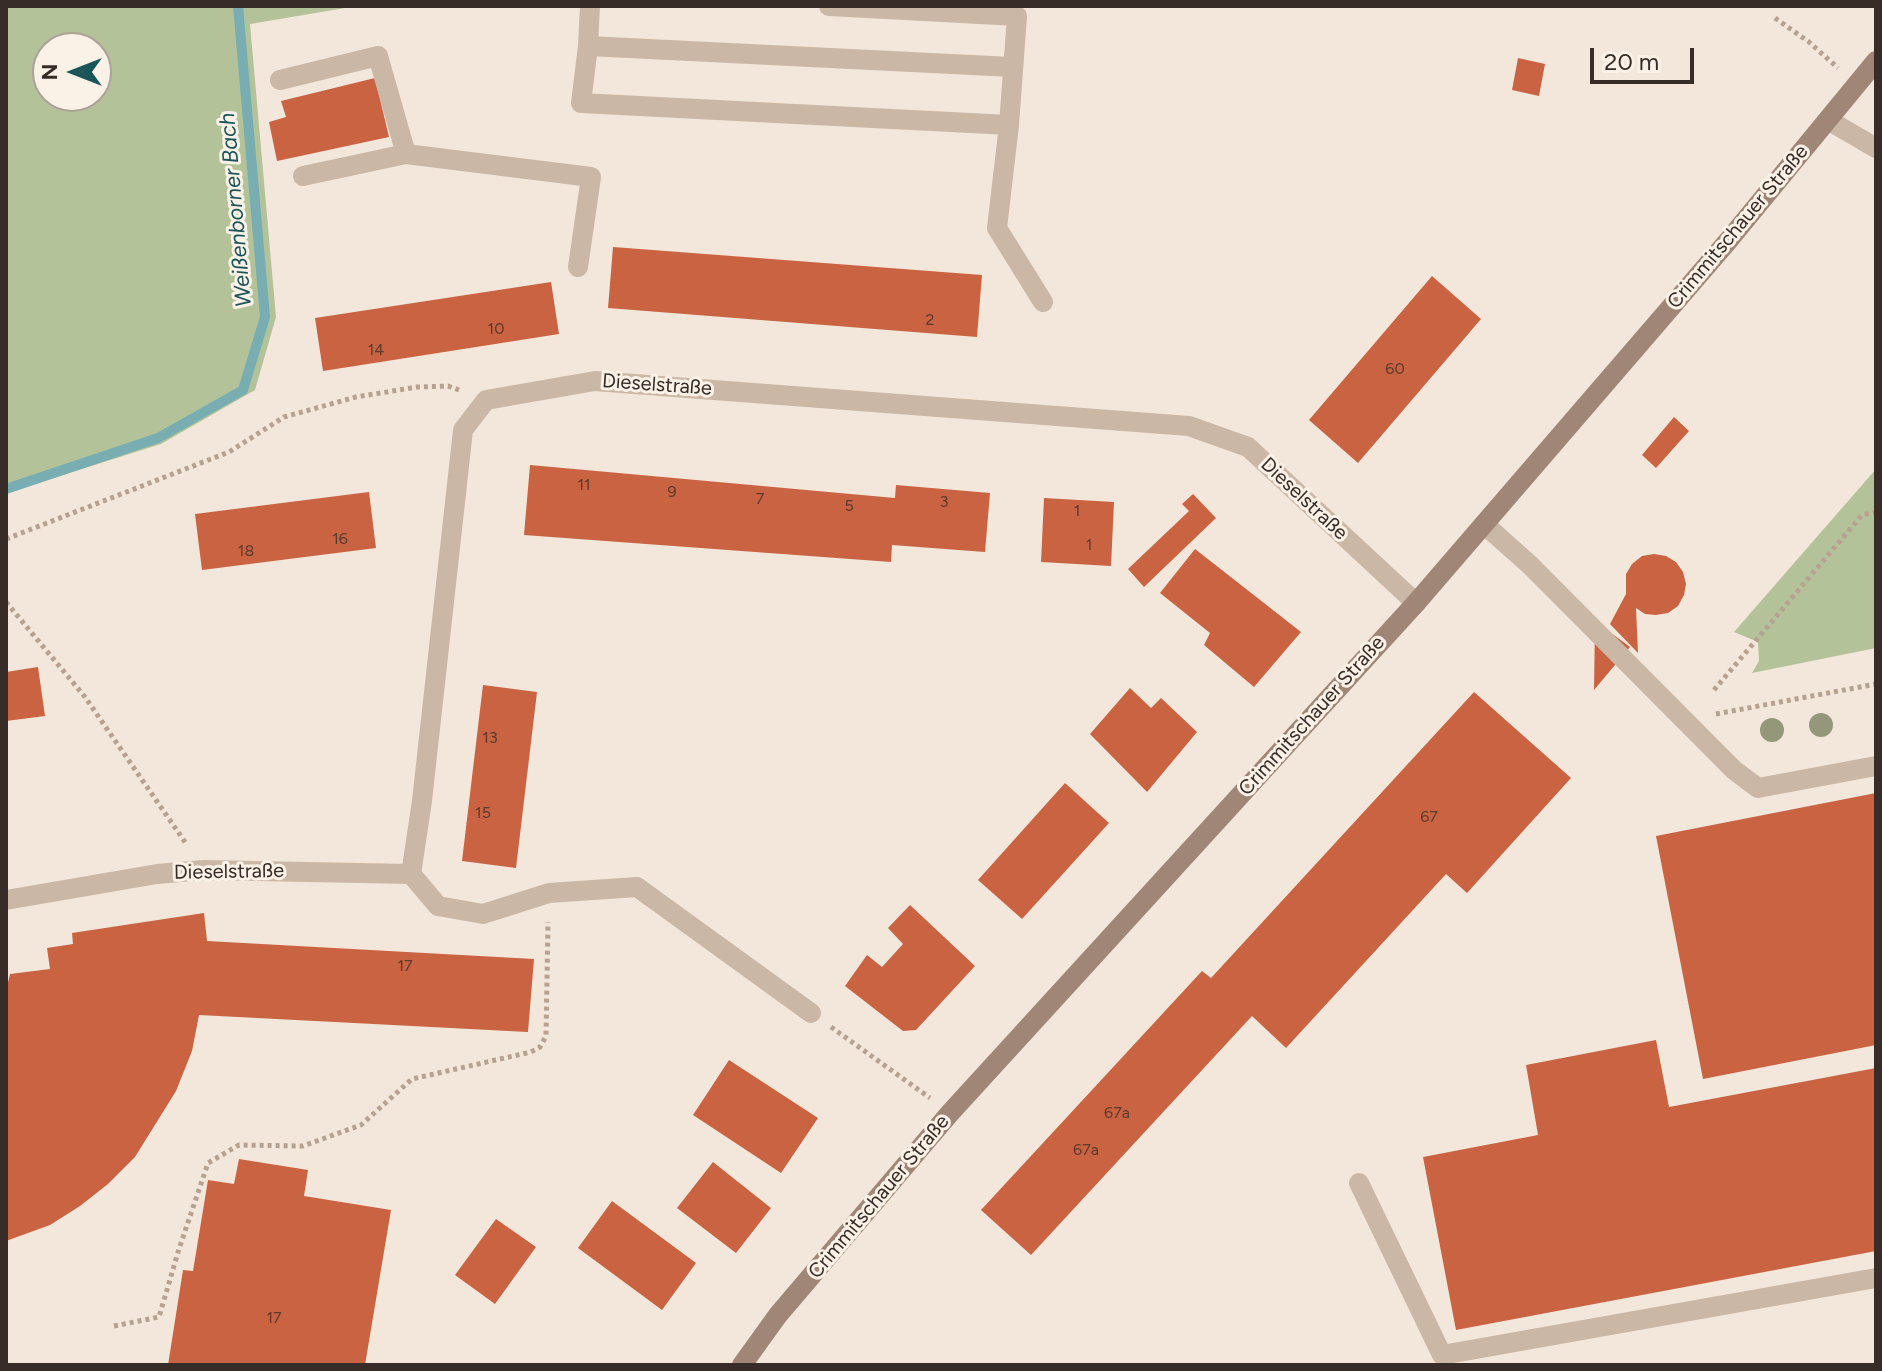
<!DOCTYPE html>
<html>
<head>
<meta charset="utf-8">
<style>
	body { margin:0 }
	#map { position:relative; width:1882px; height:1371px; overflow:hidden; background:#f3e7db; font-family:Figtree,sans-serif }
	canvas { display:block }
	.frame { position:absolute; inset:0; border:8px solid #372c27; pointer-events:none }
	.north { position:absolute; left:32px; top:32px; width:80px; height:80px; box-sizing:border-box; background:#faf1e7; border:2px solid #aca29a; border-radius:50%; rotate:270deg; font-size:22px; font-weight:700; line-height:32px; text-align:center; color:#372c27 }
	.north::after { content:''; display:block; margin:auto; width:28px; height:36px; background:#1b555a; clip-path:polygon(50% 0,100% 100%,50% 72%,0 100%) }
	.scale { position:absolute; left:1590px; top:48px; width:104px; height:36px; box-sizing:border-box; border:4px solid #372c27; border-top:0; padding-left:10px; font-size:24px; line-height:28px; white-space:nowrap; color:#372c27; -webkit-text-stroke:6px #faf1e7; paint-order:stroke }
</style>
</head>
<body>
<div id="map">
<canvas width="1882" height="1371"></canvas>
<div class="frame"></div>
<div class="north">N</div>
<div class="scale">20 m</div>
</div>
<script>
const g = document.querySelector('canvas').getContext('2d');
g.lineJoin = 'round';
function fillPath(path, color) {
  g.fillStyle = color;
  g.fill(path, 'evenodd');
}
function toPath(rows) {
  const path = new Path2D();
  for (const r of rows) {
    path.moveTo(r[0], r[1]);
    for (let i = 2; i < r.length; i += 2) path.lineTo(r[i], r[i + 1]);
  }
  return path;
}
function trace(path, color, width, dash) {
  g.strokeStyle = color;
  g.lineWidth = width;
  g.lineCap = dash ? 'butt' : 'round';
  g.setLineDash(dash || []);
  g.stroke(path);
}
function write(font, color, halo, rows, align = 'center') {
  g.font = font + ' Figtree,sans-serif';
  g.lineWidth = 6;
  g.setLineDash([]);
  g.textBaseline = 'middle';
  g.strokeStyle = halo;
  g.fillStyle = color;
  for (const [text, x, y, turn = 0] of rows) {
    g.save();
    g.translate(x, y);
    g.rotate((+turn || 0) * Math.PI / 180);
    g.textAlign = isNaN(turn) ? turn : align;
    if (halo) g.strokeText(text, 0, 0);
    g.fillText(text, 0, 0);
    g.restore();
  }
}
fillPath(toPath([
	[6,6,357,6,250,24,276,317,255,390,161,444,6,493],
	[48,48,96,48,96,96,48,96],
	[1876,469,1876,648,1752,673,1759,661,1758,642,1734,632]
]), '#b4c29a');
trace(toPath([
	[6,489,158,438,243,390,265,317,238,6]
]), '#78aeb1', 10);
fillPath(toPath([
	[1518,58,1545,64,1539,96,1512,90],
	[375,78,389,137,277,161,269,122,286,117,281,101],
	[613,247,982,275,977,337,608,308],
	[1432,276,1481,319,1358,463,1309,420],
	[551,282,559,334,323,371,315,318],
	[1674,417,1689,431,1656,468,1642,455],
	[530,465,895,498,896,485,990,493,985,552,892,545,891,562,524,535],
	[369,492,376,548,202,570,195,514],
	[1193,494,1216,518,1144,587,1128,569,1189,511,1182,504],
	[1044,498,1114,502,1111,566,1041,562],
	[1195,549,1301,632,1254,687,1204,645,1210,633,1160,593],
	[1654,554,1666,556,1676,562,1683,572,1686,584,1684,595,1678,606,1668,613,1656,615,1645,614,1636,608,1638,653,1610,624,1626,594,1626,574,1632,564,1642,556],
	[1595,621,1630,647,1594,690],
	[38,667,45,716,6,721,6,672],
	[483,685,537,692,516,868,462,861],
	[1130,688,1151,708,1161,698,1197,732,1147,792,1090,734],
	[1474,692,1571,778,1467,893,1446,874,1286,1048,1252,1016,1031,1255,981,1210,1202,971,1211,978],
	[1065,783,1109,823,1022,919,978,880],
	[1876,793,1876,1045,1703,1079,1656,836],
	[910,905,975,966,916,1030,903,1031,845,986,867,955,882,967,903,944,888,928],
	[204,913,207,941,534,959,528,1032,199,1015,192,1051,176,1091,135,1157,108,1184,80,1206,50,1225,6,1241,6,991,10,974,50,969,47,948,73,944,72,933],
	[1656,1040,1669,1107,1876,1068,1876,1251,1456,1330,1423,1157,1538,1135,1526,1065],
	[729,1060,818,1118,781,1173,693,1115],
	[239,1159,308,1170,304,1196,391,1210,365,1365,168,1365,183,1270,193,1271,208,1180,234,1184],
	[713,1162,771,1208,736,1253,677,1208],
	[612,1201,696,1263,662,1310,578,1248],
	[496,1219,536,1247,495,1304,455,1275]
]), '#ca6341');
trace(toPath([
	[1775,18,1809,42,1838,68],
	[6,539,229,452,284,417,356,397,417,387,448,386,459,390],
	[6,602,85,697,187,845],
	[1714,690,1862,515,1876,512],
	[1716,714,1876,684],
	[831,1027,930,1098],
	[114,1326,159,1317,179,1249,208,1163,239,1145,303,1146,361,1125,412,1079,531,1052,540,1047,546,1036,548,922]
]), '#b7a190', 5, [4, 4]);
trace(toPath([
	[590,6,588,46,1012,67],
	[829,6,1017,16,1009,125,997,228,1043,302],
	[588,46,581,103,1009,125],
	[280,80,378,56,406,154],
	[1828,120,1876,148],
	[303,176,406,154,591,177,578,267],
	[1484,524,1530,565,1734,770,1758,788,1876,766],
	[411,874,438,906,483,914,549,893,637,887,811,1013],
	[1359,1183,1442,1355,1876,1278]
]), '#cbb7a6', 20);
trace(toPath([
	[6,900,157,874,204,870,411,874,422,801,463,430,486,400,595,381,1189,426,1248,447,1416,603]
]), '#cbb7a6', 20);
trace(toPath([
	[742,1365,778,1315,950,1113,1416,603,1728,241,1876,61]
]), '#9f8677', 20);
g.fillStyle = '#94977a';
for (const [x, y] of [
	[1821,725],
	[1772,730]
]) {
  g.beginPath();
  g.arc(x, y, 12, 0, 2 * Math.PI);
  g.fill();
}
write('16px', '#5c3a2e', null, [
	["2",930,320],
	["10",496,329],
	["14",376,350],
	["60",1395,369],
	["11",584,485],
	["9",672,492],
	["7",760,499],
	["3",944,502],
	["5",849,506],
	["1",1077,511],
	["16",340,539],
	["1",1089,545],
	["18",246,551],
	["13",490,738],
	["15",483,813],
	["67",1429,817],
	["17",405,966],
	["67a",1117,1113],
	["67a",1086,1150],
	["17",274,1318]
]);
write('20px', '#372c27', '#faf1e7', [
	["Crimmitschauer Straße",1738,227,-50],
	["Dieselstraße",657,385,4],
	["Dieselstraße",1304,499,43],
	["Crimmitschauer Straße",1312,716,-48],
	["Dieselstraße",229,872,-1],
	["Crimmitschauer Straße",879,1197,-50]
]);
write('italic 22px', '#1b555a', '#faf1e7', [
	["Weißenborner Bach",236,210,-95]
]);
</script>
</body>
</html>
